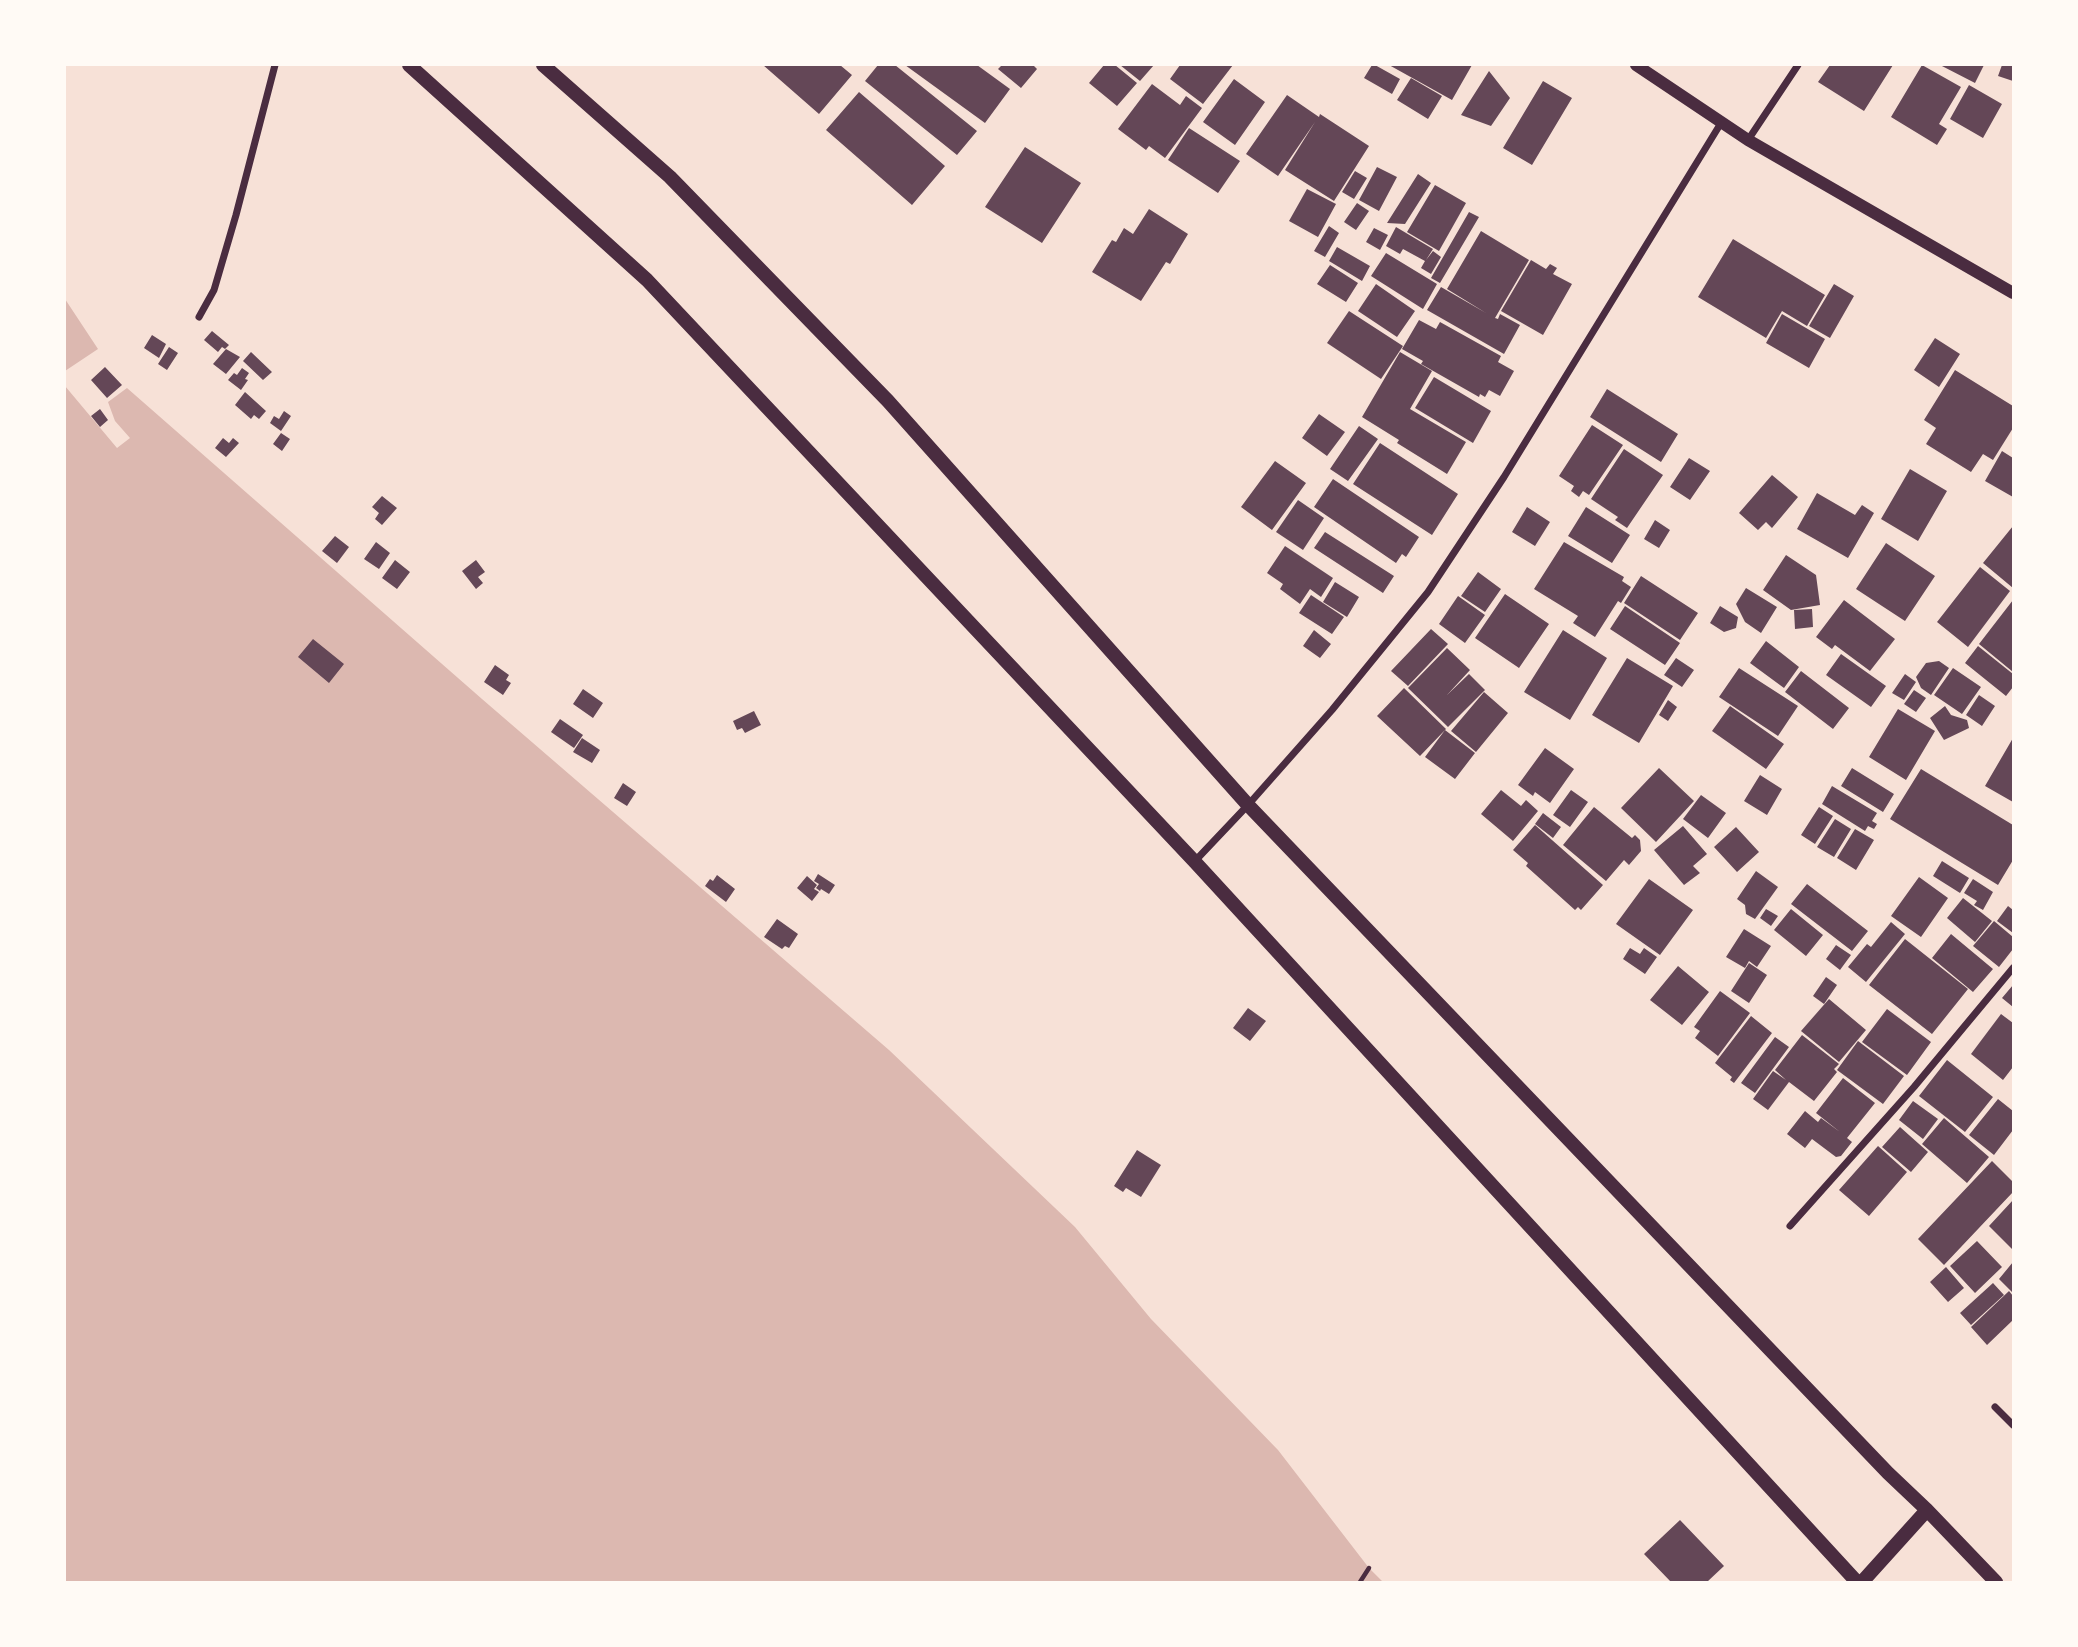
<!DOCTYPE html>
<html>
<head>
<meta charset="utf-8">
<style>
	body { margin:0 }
	#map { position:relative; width:2078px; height:1647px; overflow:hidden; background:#f7e1d7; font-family:"Public Sans",sans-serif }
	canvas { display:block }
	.frame { position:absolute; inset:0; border:66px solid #fffaf5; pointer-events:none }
</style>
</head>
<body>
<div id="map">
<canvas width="2078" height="1647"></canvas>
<div class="frame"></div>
</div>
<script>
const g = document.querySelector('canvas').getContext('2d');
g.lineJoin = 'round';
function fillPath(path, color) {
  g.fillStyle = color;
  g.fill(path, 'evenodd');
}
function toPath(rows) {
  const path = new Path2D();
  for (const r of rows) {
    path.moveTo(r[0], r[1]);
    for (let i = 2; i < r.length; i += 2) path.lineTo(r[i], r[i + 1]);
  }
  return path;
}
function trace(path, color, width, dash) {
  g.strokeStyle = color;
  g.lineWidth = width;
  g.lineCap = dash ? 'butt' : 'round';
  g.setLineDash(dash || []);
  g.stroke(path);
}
fillPath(toPath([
	[65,299,98,349,65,371],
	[65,386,117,448,130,438,115,421,108,402,127,388,482,699,889,1050,1075,1227,1151,1319,1278,1450,1369,1568,1383,1582,65,1582]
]), '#dcb8b0');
fillPath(toPath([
	[763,65,840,65,852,75,819,114],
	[878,65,895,65,977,131,957,155,865,81],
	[905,65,977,65,1010,89,985,123],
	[1002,65,1033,65,1037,69,1021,88,998,69],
	[1104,65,1115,65,1137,83,1117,106,1089,83],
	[1120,65,1154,65,1140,81],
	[1180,65,1233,65,1203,104,1170,79],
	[1372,65,1375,65,1400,79,1392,94,1364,78],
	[1389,65,1472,65,1452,100],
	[1830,65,1893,65,1864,111,1818,82],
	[1922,65,1961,87,1939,124,1947,129,1937,145,1891,117],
	[1940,65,1984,65,1975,83],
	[2002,65,2013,65,2013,81,1998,76],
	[1489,71,1510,98,1491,126,1461,115],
	[1411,78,1442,96,1428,119,1397,100],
	[1234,79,1265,102,1235,145,1203,122],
	[1543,81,1572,98,1532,165,1503,148],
	[1152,84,1180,105,1186,96,1202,108,1165,158,1149,146,1146,150,1118,129],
	[1969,85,2002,104,1983,138,1950,119],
	[859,92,945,166,912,205,826,130],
	[1287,95,1319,117,1320,114,1369,146,1334,201,1285,170,1315,122,1278,176,1246,154],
	[1189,128,1240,161,1218,193,1168,160],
	[1025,147,1081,183,1042,243,985,207],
	[1377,167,1397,177,1379,211,1359,200],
	[1355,171,1367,178,1354,199,1342,192],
	[1418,174,1431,183,1405,224,1387,223],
	[1435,185,1466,203,1439,251,1407,232],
	[1307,189,1336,204,1318,237,1289,221],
	[1357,203,1369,211,1356,230,1344,222],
	[1149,209,1188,234,1170,264,1166,262,1141,301,1092,272,1112,240,1116,242,1124,228,1133,234],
	[1469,212,1479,217,1440,283,1431,278],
	[1329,226,1339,233,1325,257,1314,251],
	[1396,227,1433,249,1426,260,1433,251,1441,257,1431,274,1421,268,1425,261,1403,249,1400,254,1386,246],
	[1374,228,1388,235,1380,250,1366,242],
	[1481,231,1529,260,1495,318,1498,319,1500,314,1520,325,1504,354,1427,310,1441,287,1486,313,1447,289],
	[1733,239,1825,295,1807,326,1782,311,1766,338,1698,297],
	[1337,247,1370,266,1362,281,1329,261],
	[1386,253,1437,284,1423,309,1371,276],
	[1531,260,1546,269,1550,264,1557,268,1553,274,1572,284,1543,335,1501,311],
	[1330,265,1358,283,1346,302,1317,284],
	[1376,284,1415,311,1397,337,1358,311],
	[1834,284,1854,296,1830,338,1809,326],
	[1349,311,1403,346,1381,379,1327,343],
	[1782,314,1825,339,1809,368,1766,343],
	[1419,320,1436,329,1440,322,1501,356,1498,362,1514,371,1500,396,1489,390,1485,397,1480,394,1479,397,1421,364,1423,361,1402,349],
	[212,331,229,345,225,349,222,347,218,352,204,340],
	[152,335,166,344,159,358,144,348],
	[1935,338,1960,354,1939,387,1914,370],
	[169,347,178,353,167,370,158,364],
	[226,349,240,357,226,374,213,364],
	[251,352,272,372,263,380,243,361],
	[1400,352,1432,371,1410,409,1466,442,1447,474,1397,443,1399,440,1362,417],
	[105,367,122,385,107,398,91,380],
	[242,368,249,373,245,379,248,380,241,390,228,380,234,373,237,375],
	[1955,370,2013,406,2013,428,1993,460,1983,454,1971,472,1926,444,1936,428,1924,420],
	[1434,377,1491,411,1473,443,1415,408],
	[1607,389,1678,434,1661,462,1590,417],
	[245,392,266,411,259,419,254,415,251,419,235,405],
	[100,409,108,420,100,427,91,416],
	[284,411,291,416,281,431,270,423,274,416,279,419],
	[1319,414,1345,432,1327,456,1302,438],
	[1592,425,1623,445,1589,495,1583,491,1579,497,1571,491,1574,486,1559,476],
	[1359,426,1378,439,1348,481,1330,469],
	[281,433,290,439,282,451,273,444],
	[223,438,229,443,233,438,239,443,226,457,215,448],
	[1380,443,1458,494,1432,535,1353,484],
	[1624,449,1663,475,1627,528,1615,520,1618,517,1591,499],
	[2002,451,2013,458,2013,497,1985,481],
	[1689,458,1710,471,1690,500,1670,487],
	[1275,461,1306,483,1272,530,1241,507],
	[1910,469,1947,491,1918,541,1881,519],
	[1772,475,1798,497,1772,528,1766,522,1758,530,1739,513],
	[1333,479,1419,537,1406,557,1402,554,1396,563,1314,507],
	[1817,493,1855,515,1862,505,1874,513,1848,558,1797,529],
	[382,496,397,508,382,525,375,519,379,513,372,507],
	[1298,500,1324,518,1303,550,1276,532],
	[1527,507,1550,522,1535,546,1512,532],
	[1586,507,1630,535,1612,563,1568,536],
	[1655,520,1670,530,1659,548,1644,539],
	[2013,526,2013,588,1983,563],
	[1325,532,1394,576,1383,593,1314,548],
	[335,536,349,547,337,563,322,551],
	[376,542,390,553,379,569,364,559],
	[1564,542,1624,577,1622,581,1631,587,1621,603,1618,601,1595,637,1573,623,1578,616,1534,589],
	[1886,543,1935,576,1905,621,1856,589],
	[1285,546,1333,578,1321,597,1310,589,1300,604,1280,589,1283,584,1267,573],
	[1786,555,1816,575,1820,605,1791,610,1763,590],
	[395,560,410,572,397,589,382,578],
	[476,560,485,572,478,577,483,583,476,589,462,571],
	[1980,567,2010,591,1968,647,1937,622],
	[1478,572,1501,589,1485,612,1461,596],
	[1641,576,1698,613,1680,640,1624,603],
	[1335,582,1359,597,1347,617,1323,602],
	[1746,588,1777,607,1761,633,1745,622,1736,604],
	[1505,594,1549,624,1519,668,1475,638],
	[1311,595,1344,617,1332,634,1299,613],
	[1458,596,1485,615,1465,643,1439,624],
	[1844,600,1895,639,1870,671,1835,645,1832,649,1816,637],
	[2013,600,2013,672,1979,644],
	[1625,606,1680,643,1665,665,1610,629],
	[1720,606,1738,617,1736,628,1724,632,1710,623],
	[1812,609,1813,627,1795,629,1794,610],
	[1431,629,1448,644,1408,686,1391,671],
	[1314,630,1331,644,1320,658,1303,646],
	[1563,630,1607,658,1570,720,1524,692],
	[313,639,344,664,329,683,298,657],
	[1766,641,1799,667,1784,688,1750,663],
	[1978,646,2013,674,2013,687,2006,696,1965,663],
	[1447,648,1470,670,1447,695,1469,674,1485,690,1448,727,1408,688],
	[1841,654,1886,686,1871,707,1826,675],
	[1627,658,1673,686,1639,743,1592,715],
	[1676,658,1694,670,1682,687,1664,675],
	[1939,661,1949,668,1931,695,1921,688,1916,677,1926,663],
	[495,665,509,675,506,680,511,683,503,695,484,682],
	[1739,668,1798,706,1778,736,1719,697],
	[1953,668,1981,687,1962,714,1934,695],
	[1801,671,1849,708,1833,729,1785,692],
	[1905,674,1916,682,1904,700,1892,693],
	[1404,688,1446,729,1420,756,1377,716],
	[583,689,603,703,593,718,573,704],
	[1914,690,1926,698,1916,712,1904,704],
	[1484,692,1508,713,1476,752,1451,731],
	[1979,695,1995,706,1982,726,1966,715],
	[1668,700,1677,707,1668,721,1659,715],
	[1730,706,1784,744,1766,769,1712,731],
	[1945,706,1951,715,1967,720,1969,728,1944,740,1930,718],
	[1898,709,1935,731,1906,780,1869,757],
	[754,711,761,725,745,733,742,728,737,730,733,721],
	[560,719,583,735,574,748,551,732],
	[1445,730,1475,753,1455,779,1425,757],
	[582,738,600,750,592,763,573,752],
	[2013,738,2013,802,1985,786],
	[1545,748,1574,769,1550,803,1535,792,1533,796,1518,785],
	[1659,768,1694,801,1656,842,1621,808],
	[1852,768,1894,794,1883,812,1841,786],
	[1921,769,2013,825,2013,860,1998,885,1890,819],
	[1760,775,1782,789,1767,815,1744,801],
	[623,783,636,792,627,806,614,798],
	[1832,786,1877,813,1872,821,1877,824,1874,829,1868,826,1865,831,1822,804],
	[1501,790,1521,806,1526,800,1538,811,1513,841,1481,814],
	[1571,790,1588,802,1570,827,1553,815],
	[1701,795,1726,813,1708,838,1683,819],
	[1594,807,1632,838,1635,835,1640,840,1641,851,1629,865,1624,860,1606,881,1563,845],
	[1819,807,1833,816,1815,844,1801,835],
	[1543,813,1561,827,1553,838,1535,824],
	[1835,819,1851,829,1834,857,1817,847],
	[1535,825,1603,885,1581,910,1578,907,1575,910,1526,866,1528,863,1513,850],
	[1683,826,1707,854,1693,866,1700,873,1684,885,1654,850],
	[1736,827,1759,852,1737,872,1714,847],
	[1855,829,1874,840,1856,870,1837,858],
	[1942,861,1969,878,1960,893,1933,876],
	[1756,871,1778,887,1755,919,1746,914,1745,905,1737,899],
	[818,874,835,885,829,894,821,889,820,891,816,888,819,884,814,881],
	[717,875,735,889,726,902,705,886,710,879,713,881],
	[807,876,817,885,814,889,819,892,812,901,797,888],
	[1919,877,1948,898,1921,937,1891,916],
	[1649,879,1693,910,1660,955,1616,924],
	[1973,879,1993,892,1983,910,1974,905,1977,901,1964,893],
	[1807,884,1868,931,1852,951,1791,904],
	[1963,898,1992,921,1975,942,1947,918],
	[2008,906,2013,910,2013,933,1997,921],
	[1766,909,1778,916,1771,926,1760,918],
	[1791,909,1823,935,1806,956,1774,930],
	[777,919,798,934,789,948,785,946,782,949,764,937],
	[1994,921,2013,937,2013,949,1999,967,1973,946],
	[1891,922,1905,934,1866,982,1848,967,1867,944,1871,947],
	[1744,929,1771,946,1757,967,1749,961,1745,968,1726,957],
	[1951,934,1993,969,1973,992,1932,958],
	[1905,939,1968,989,1932,1034,1869,985],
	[1836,945,1851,955,1840,970,1826,959],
	[1630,948,1640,954,1644,948,1657,957,1645,974,1623,959],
	[1749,963,1767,975,1749,1003,1731,991],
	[1678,966,1709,992,1682,1025,1650,1000],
	[1826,977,1837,985,1824,1004,1813,996],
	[2013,985,2013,1007,2002,998],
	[1720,991,1750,1013,1718,1056,1695,1038,1700,1031,1694,1027],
	[1829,999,1866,1030,1839,1062,1801,1031],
	[1248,1008,1266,1021,1250,1041,1233,1028],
	[1887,1009,1931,1042,1907,1075,1862,1042],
	[2001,1014,2013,1023,2013,1067,2003,1080,1971,1054],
	[1751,1016,1772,1033,1734,1083,1730,1080,1732,1077,1715,1063],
	[1802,1035,1839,1064,1834,1069,1837,1072,1814,1101,1789,1082,1768,1110,1753,1099,1773,1071,1786,1080,1775,1070],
	[1775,1037,1789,1047,1755,1093,1741,1083],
	[1858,1041,1904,1076,1883,1104,1837,1070],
	[1947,1060,1993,1097,1965,1132,1919,1096],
	[1843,1078,1875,1103,1847,1138,1852,1142,1841,1156,1836,1157,1812,1139,1805,1148,1787,1134,1805,1111,1818,1122,1821,1118,1840,1132,1816,1113],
	[1998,1099,2013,1111,2013,1130,1994,1155,1969,1135],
	[1913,1101,1938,1119,1923,1139,1899,1120],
	[1944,1118,1989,1157,1967,1183,1922,1144],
	[1900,1127,1928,1152,1911,1172,1882,1147],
	[1878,1146,1907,1172,1869,1216,1839,1190],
	[1137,1150,1161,1165,1141,1197,1126,1188,1123,1192,1114,1186],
	[1992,1161,2013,1182,2013,1192,1944,1265,1918,1239],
	[2013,1200,2013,1250,1989,1226],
	[1977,1241,2002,1267,1975,1293,1950,1266],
	[2013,1262,2013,1293,1999,1279],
	[1946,1267,1964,1288,1948,1302,1930,1282],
	[1993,1283,2004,1295,1971,1325,1960,1313],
	[2009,1291,2013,1296,2013,1320,1987,1345,1971,1327],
	[1680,1520,1724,1566,1707,1582,1671,1582,1644,1554]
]), '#644757');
trace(toPath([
	[1360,1582,1369,1568]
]), '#4a2c40', 4.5);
trace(toPath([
	[1748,140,1798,65],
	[199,317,214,290,236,215,275,65],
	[1195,861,1248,805,1332,710,1428,592,1504,477,1721,123],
	[1790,1226,1914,1087,2013,968],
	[1995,1407,2013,1425]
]), '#4a2c40', 7);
trace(toPath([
	[1636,65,1748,140,2013,293]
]), '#4a2c40', 12);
trace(toPath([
	[409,65,647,280,1195,862,1857,1582],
	[543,65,670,177,888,401,1248,805,1888,1473,1927,1510,1996,1582],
	[1862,1582,1927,1510]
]), '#4a2c40', 14);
</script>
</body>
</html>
